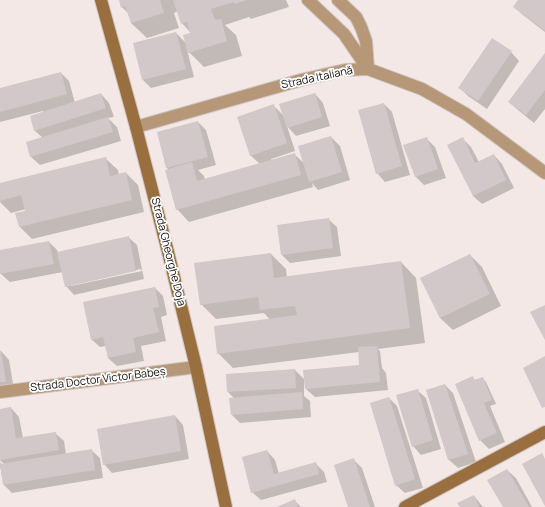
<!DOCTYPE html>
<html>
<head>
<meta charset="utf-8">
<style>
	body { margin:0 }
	canvas { display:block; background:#f3e8e5 }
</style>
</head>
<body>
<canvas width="545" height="507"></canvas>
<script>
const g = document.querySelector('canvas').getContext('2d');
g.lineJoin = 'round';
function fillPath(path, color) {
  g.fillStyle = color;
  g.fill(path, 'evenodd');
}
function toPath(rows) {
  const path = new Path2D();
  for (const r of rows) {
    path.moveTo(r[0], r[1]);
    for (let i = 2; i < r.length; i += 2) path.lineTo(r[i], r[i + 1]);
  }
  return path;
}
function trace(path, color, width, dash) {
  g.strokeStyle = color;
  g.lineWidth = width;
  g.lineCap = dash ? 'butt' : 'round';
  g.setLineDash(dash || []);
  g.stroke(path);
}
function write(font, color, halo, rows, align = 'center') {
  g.font = font + ' Manrope,sans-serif';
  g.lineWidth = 3.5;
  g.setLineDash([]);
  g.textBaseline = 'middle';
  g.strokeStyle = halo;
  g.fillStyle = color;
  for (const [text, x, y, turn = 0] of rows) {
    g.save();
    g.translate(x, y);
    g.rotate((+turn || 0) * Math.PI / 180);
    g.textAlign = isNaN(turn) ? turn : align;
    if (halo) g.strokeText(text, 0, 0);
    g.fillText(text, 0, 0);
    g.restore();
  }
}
fillPath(toPath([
	[120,0,286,0,289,7,251,19,249,17,225,25,236,35,242,56,204,67,189,52,187,46,186,46,194,77,151,88,143,80,176,33,187,44,191,33,182,23,178,11,174,13,179,28,147,38,131,23,129,14,122,7],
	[520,0,545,0,545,32,523,15,514,7],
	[511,52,519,61,487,109,468,96,460,88],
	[545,55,545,109,534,123,518,110,509,102],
	[61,73,69,81,75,103,101,94,109,103,114,117,108,118,117,127,121,141,40,165,31,157,27,143,43,138,35,131,31,117,44,113,43,111,0,122,0,89],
	[315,94,323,103,330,126,296,136,287,126,295,151,271,159,272,161,295,155,305,164,331,137,340,146,350,180,318,190,312,183,313,187,189,222,177,209,169,170,167,168,158,133,198,122,206,130,216,165,198,170,204,176,205,180,260,164,250,155,274,106,284,116],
	[384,104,392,112,410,175,385,182,377,173],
	[426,138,435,147,446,178,424,185,416,177,405,146],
	[463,139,471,147,479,162,494,155,502,164,514,188,482,204,473,196],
	[105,158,118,170,119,175,126,173,138,185,144,212,32,239,20,227,17,214,26,212,26,209,11,213,0,202,0,184],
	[328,219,337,227,341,256,290,263,282,255],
	[128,237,137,245,144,279,74,295,66,286,63,272,10,282,1,274,0,251,49,242,57,250,58,253],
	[141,269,142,271,71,286,71,284],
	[271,254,286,269,287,278,401,262,416,278,425,343,378,349,380,351,382,368,386,373,388,390,315,397,306,389,304,371,362,366,359,352,233,368,218,353,270,320,264,313,216,319,201,304],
	[470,255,482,267,501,306,453,330,440,318,421,279],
	[155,288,163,296,167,315,161,317,166,341,141,346,144,361,117,366,108,358,106,346,100,347,91,339],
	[1,351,9,360,14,390,0,392,0,352],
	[295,370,304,379,304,396,310,401,311,417,240,423,231,414,234,398,228,392],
	[473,378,476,381,482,378,486,382,496,404,490,406,505,442,489,449,480,440],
	[445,385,453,393,476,462,458,468,449,460],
	[417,390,426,398,441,449,421,455,413,446],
	[389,398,397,406,423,488,405,493,396,485],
	[11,408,19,417,23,438,55,433,64,441,66,454,91,450,100,458,103,478,12,493,4,485,0,466,0,461,1,465,4,464,0,460,0,410],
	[175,416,183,425,189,459,112,473,104,464],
	[267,451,275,460,279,474,316,464,324,472,327,482,261,500,252,492],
	[353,459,362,468,375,507,349,507],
	[507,470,516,478,532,507,504,507],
	[474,496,483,507,461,507],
	[295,501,301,507,279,507]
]), '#0003');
fillPath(toPath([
	[119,0,160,0,164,13,131,23,125,6,121,8],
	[173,0,247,0,235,4,234,2,211,9,215,20,221,19,227,41,188,53,183,35,190,33,187,22,181,24],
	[518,0,545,0,545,31,513,7],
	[176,32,186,69,142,80,133,43],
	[492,38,512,51,478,101,458,88],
	[545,53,545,90,526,115,508,102],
	[61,72,67,94,0,112,0,88],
	[101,93,106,108,34,131,30,116],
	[315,93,322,117,287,128,279,104],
	[384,103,402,166,376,174,358,110],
	[274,104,287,143,250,156,237,117],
	[108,117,113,132,30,157,26,142],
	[198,121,208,157,166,168,157,132],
	[331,136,342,172,309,182,298,146],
	[427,137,438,169,415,177,403,145],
	[463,137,475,163,494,154,506,180,473,196,447,145],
	[295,153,301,175,176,210,165,170,192,162,197,181],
	[106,157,110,176,126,172,132,200,19,227,15,213,25,211,21,195,0,201,0,183],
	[329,218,333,248,281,255,277,225],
	[129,236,136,271,65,287,57,252],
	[49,241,54,264,0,274,0,250],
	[271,253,274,278,401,261,410,328,217,354,214,326,297,315,295,306,260,310,258,297,200,305,194,263],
	[470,254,490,294,440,318,420,278],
	[155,287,159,307,153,308,159,332,133,338,136,352,108,358,103,337,91,340,83,302],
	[545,305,545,340,530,312],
	[377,346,380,382,305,389,303,370,359,365,358,347],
	[1,350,6,382,0,382,0,351],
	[545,356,545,407,542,408,523,368],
	[295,369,296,388,227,392,226,374],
	[473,376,474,380,483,377,492,400,484,403,497,433,479,441,455,384],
	[445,384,468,454,448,460,426,390],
	[418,389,433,440,412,447,396,395],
	[302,392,303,409,231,415,229,398],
	[389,397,415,479,395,486,370,403],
	[11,407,16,438,56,432,59,450,0,460,0,409],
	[175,415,181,451,103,465,97,429],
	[92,449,95,470,3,485,0,464],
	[267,450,274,474,316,462,319,474,251,493,242,457],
	[542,453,545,459,545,506,522,464],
	[354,458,370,507,348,507,334,465],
	[507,469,529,507,503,507,487,480],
	[474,495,479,507,460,507,457,503],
	[295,499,298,507,277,507]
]), '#d2c7c9');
const street = toPath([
	[308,0,344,34,368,69],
	[338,0,356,17,361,27,366,41,368,68],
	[136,127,301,80,345,70,368,69,422,89,466,114,545,173],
	[0,392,196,367]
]);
const secondary = toPath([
	[101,0,136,127,168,252,196,367,226,507],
	[405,507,545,432]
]);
trace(street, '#cfc5c3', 14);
trace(secondary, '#cfc5c3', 14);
trace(street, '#b69879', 12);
trace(secondary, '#9a6f3f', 12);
write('11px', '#130f0e', '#fff', [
	["Strada Italiană",317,78,-12],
	["Strada Gheorghe Doja",168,252,76],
	["Strada Doctor Victor Babeș",98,380,-7]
]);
</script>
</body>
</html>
